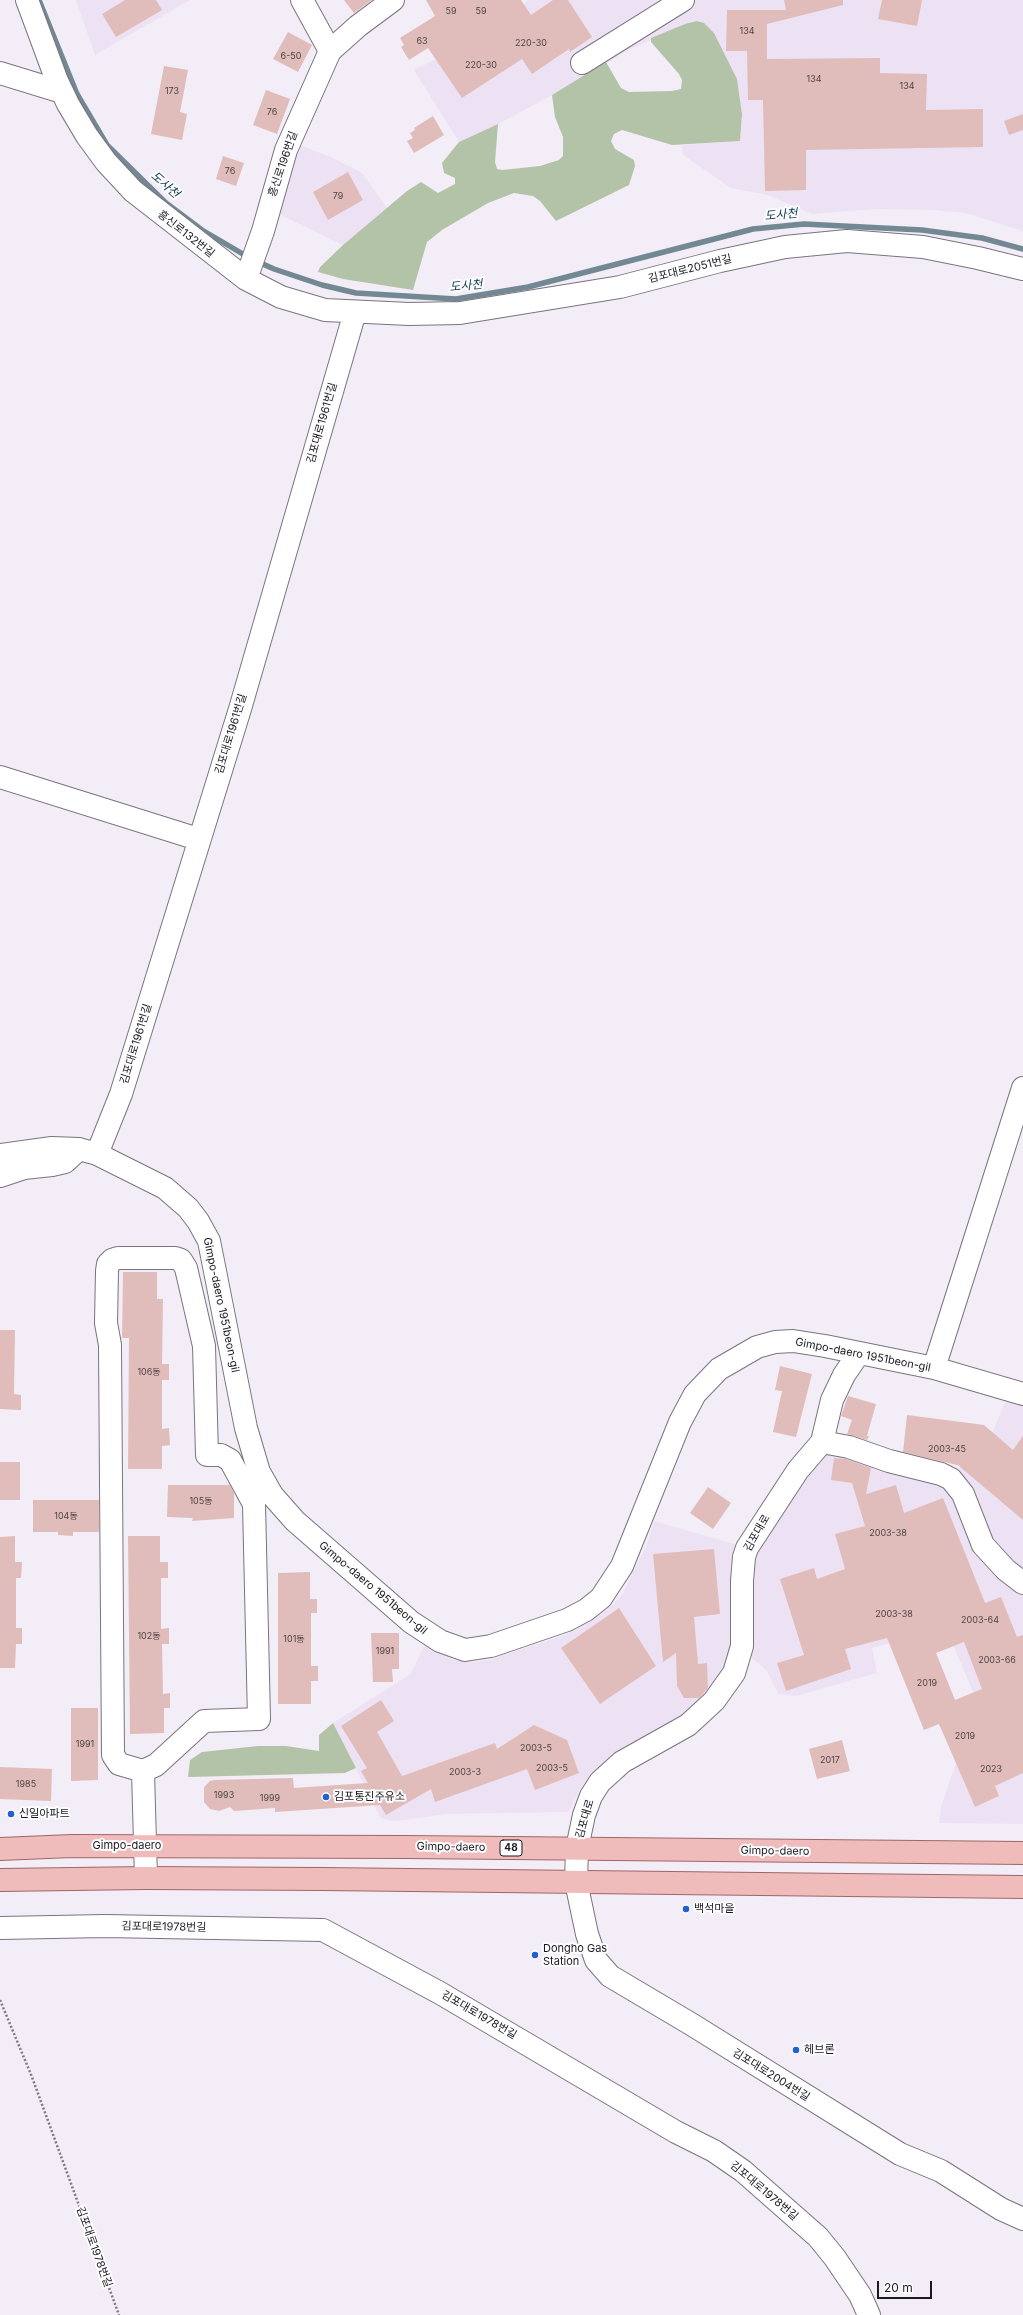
<!DOCTYPE html>
<html>
<head>
<meta charset="utf-8">
<style>
	body { margin:0 }
	#map { position:relative; width:1023px; height:2315px; overflow:hidden; background:#f3edf7; font-family:Inter,sans-serif }
	canvas { display:block }
	.scale { position:absolute; left:877px; top:2281px; width:55px; height:18px; box-sizing:border-box; border:2px solid #1c1a1e; border-top:0; padding-left:5px; font-size:12px; line-height:14px; white-space:nowrap; color:#1c1a1e; -webkit-text-stroke:3px #fdfcfe; paint-order:stroke }
</style>
</head>
<body>
<div id="map">
<canvas width="1023" height="2315"></canvas>
<div class="scale">20 m</div>
</div>
<script>
const g = document.querySelector('canvas').getContext('2d');
g.lineJoin = 'round';
function fillPath(path, color) {
  g.fillStyle = color;
  g.fill(path, 'evenodd');
}
function toPath(rows) {
  const path = new Path2D();
  for (const r of rows) {
    path.moveTo(r[0], r[1]);
    for (let i = 2; i < r.length; i += 2) path.lineTo(r[i], r[i + 1]);
  }
  return path;
}
function trace(path, color, width, dash) {
  g.strokeStyle = color;
  g.lineWidth = width;
  g.lineCap = dash ? 'butt' : 'round';
  g.setLineDash(dash || []);
  g.stroke(path);
}
function write(font, color, halo, rows, align = 'center') {
  g.font = font + ' Inter,"Noto Sans KR",sans-serif';
  g.lineWidth = 4;
  g.setLineDash([]);
  g.textBaseline = 'middle';
  g.strokeStyle = halo;
  g.fillStyle = color;
  for (const [text, x, y, turn = 0] of rows) {
    g.save();
    g.translate(x, y);
    g.rotate((+turn || 0) * Math.PI / 180);
    g.textAlign = isNaN(turn) ? turn : align;
    if (halo) g.strokeText(text, 0, 0);
    g.fillText(text, 0, 0);
    g.restore();
  }
}
fillPath(toPath([
	[76,0,190,0,95,55],
	[528,0,1023,0,1023,231,966,213,934,210,875,209,812,214,768,195,731,188,683,155,682,145,740,141,742,114,737,79,714,33,685,24,623,53,560,91,498,124,459,142,414,70,444,55,514,15],
	[295,143,333,158,362,173,387,208,343,245,272,211],
	[1007,1398,1023,1403,1023,1574,1000,1556,955,1473,993,1431],
	[827,1450,940,1479,1023,1591,1023,1824,939,1823,941,1807,958,1757,993,1739,946,1628,872,1648,877,1673,796,1696,778,1694,767,1671,750,1656,750,1566,764,1532],
	[654,1521,741,1546,732,1661,697,1710,609,1758,582,1785,569,1812,445,1814,397,1821,390,1821,380,1817,333,1723,406,1677,411,1673,425,1644,454,1660,474,1662,488,1660,559,1637,594,1620,613,1605,623,1593,647,1544]
]), '#ede2f3');
fillPath(toPath([
	[697,21,704,23,714,33,737,79,742,114,740,141,672,145,622,130,614,134,611,141,615,149,634,160,635,166,629,185,556,221,540,201,533,196,514,193,488,203,442,230,427,242,413,290,343,279,318,272,320,267,343,245,407,191,421,182,438,193,455,184,455,178,444,173,442,163,459,142,498,124,495,162,497,169,502,170,540,166,559,160,563,156,563,137,555,117,552,95,606,62,621,88,629,92,672,91,681,89,682,80,679,74,651,42,651,38,685,24],
	[333,1723,356,1768,345,1773,188,1777,190,1760,202,1752,258,1746,286,1746,319,1751,319,1735]
]), '#b3c3a8');
trace(toPath([
	[39,0,77,94,107,145,166,203,202,230,248,257],
	[256,261,274,269,322,285,356,293,456,299,528,287,753,229,804,224,922,230,982,238,1023,249]
]), '#728893', 5.5);
fillPath(toPath([
	[125,0,156,0,162,10,116,37,102,14],
	[344,0,372,0,354,13],
	[426,0,521,0,531,15,553,0,568,0,592,37,570,52,569,49,532,74,522,59,462,98,428,48,409,60,401,47,404,45,400,38,435,16],
	[784,0,843,0,843,5,767,24,767,59,880,58,880,73,927,74,926,110,983,109,983,147,806,150,806,190,765,191,763,100,748,100,747,51,726,51,727,10,786,10],
	[882,0,922,0,917,26,878,19],
	[288,32,312,45,298,72,273,59],
	[164,66,188,70,180,112,187,114,182,140,151,134],
	[266,90,290,99,277,134,253,125],
	[1023,114,1023,130,1009,135,1004,121],
	[433,116,444,135,414,153,407,141,413,138,410,133,415,130,414,128],
	[223,156,244,163,236,186,216,179],
	[348,172,363,200,328,220,313,192],
	[123,1272,157,1272,157,1299,163,1299,162,1364,169,1364,169,1380,162,1380,162,1429,169,1428,170,1445,162,1446,162,1469,128,1469,129,1338,122,1338],
	[0,1330,15,1330,14,1394,21,1395,21,1410,0,1409],
	[780,1366,812,1374,796,1437,773,1432,782,1391,775,1390],
	[848,1396,876,1404,867,1436,869,1436,867,1440,847,1434,852,1420,841,1416],
	[907,1415,984,1425,1013,1450,1023,1436,1023,1520,959,1466,961,1466,903,1452],
	[834,1458,846,1459,871,1468,866,1494,896,1485,904,1513,943,1498,985,1603,1001,1597,1017,1637,1023,1635,1023,1773,995,1786,999,1796,975,1807,939,1724,924,1730,887,1638,845,1649,851,1669,786,1691,777,1663,804,1655,780,1579,814,1568,817,1579,845,1569,835,1534,865,1526,852,1483,831,1480],
	[964,1642,982,1689,955,1700,936,1653],
	[0,1462,20,1462,20,1500,0,1500],
	[168,1485,230,1485,234,1493,234,1518,192,1521,193,1518,167,1517],
	[708,1487,731,1503,713,1529,690,1513],
	[33,1500,99,1500,99,1532,73,1532,73,1536,58,1535,58,1532,33,1532],
	[15,1536,15,1562,22,1562,21,1578,16,1578,16,1628,22,1628,22,1644,16,1644,15,1668,0,1668,0,1537],
	[128,1536,160,1536,160,1562,168,1562,168,1578,161,1578,161,1629,169,1628,169,1644,162,1644,163,1694,170,1693,170,1708,164,1708,164,1733,130,1734],
	[714,1549,720,1614,694,1617,698,1664,707,1663,708,1688,699,1698,684,1698,677,1686,676,1653,663,1662,653,1554],
	[310,1572,310,1599,317,1599,317,1613,311,1613,311,1666,318,1666,318,1681,311,1681,311,1704,278,1704,278,1573],
	[619,1608,656,1666,600,1704,561,1648],
	[371,1633,399,1633,399,1669,392,1669,393,1682,373,1682],
	[381,1700,394,1721,377,1732,402,1776,495,1743,497,1749,534,1725,567,1740,579,1773,535,1790,527,1769,435,1802,431,1789,386,1815,380,1805,275,1812,275,1808,234,1811,230,1807,219,1811,210,1809,204,1802,204,1787,210,1781,214,1780,293,1778,294,1788,368,1783,361,1771,367,1768,341,1726],
	[71,1708,98,1708,98,1780,71,1781],
	[842,1740,850,1771,817,1779,809,1749],
	[0,1767,52,1769,51,1801,0,1799]
]), '#e0bdba');
const minor = toPath([
	[27,0,57,81,68,104,87,136,106,162,133,191,246,279,281,297,325,310,409,314,460,313,620,287,720,261,785,247,847,241,923,247,978,258,1023,269],
	[330,51,358,26,393,0],
	[582,63,683,0],
	[0,73,62,92],
	[246,279,263,231,286,150,330,51,302,0],
	[0,777,198,839],
	[97,1154,121,1094,240,709,355,312],
	[0,1155,52,1148,79,1149,97,1154,165,1188,188,1208,198,1221,209,1241,246,1428,259,1472,272,1495,295,1521,411,1622,440,1641,465,1650,491,1646,567,1620,586,1610,601,1598,622,1566,680,1422,695,1394,719,1369,757,1347,775,1342,793,1341,825,1346,934,1368,1023,1394],
	[0,1176,24,1168,52,1165,65,1162,79,1149],
	[934,1368,1023,1088],
	[822,1442,832,1400,844,1375,859,1353],
	[1023,1583,1006,1570,983,1545,963,1494,951,1479,941,1474,889,1461,849,1447,822,1442,798,1470,747,1548,744,1557,742,1581,742,1646,734,1673,714,1701,688,1725,622,1762,600,1782,591,1796,584,1815,577,1848,576,1882,587,1934,596,1960,610,1976,691,2024,900,2154,941,2171,1001,2209,1023,2219],
	[143,1771,156,1765,204,1721,259,1719,254,1504,230,1460,221,1455,207,1455,204,1346,186,1268,181,1260,175,1258,118,1258,112,1260,108,1264,107,1271,106,1323,110,1345,113,1755,119,1764,143,1771,146,1878],
	[0,1928,105,1926,323,1930,440,1993,676,2132,714,2151,743,2171,818,2237,835,2258,860,2295,869,2315]
]);
const major = toPath([
	[0,1849,72,1846,407,1847,1023,1853],
	[0,1880,146,1878,323,1879,1023,1887]
]);
trace(minor, '#7a747d', 24);
trace(major, '#9e6767', 24);
trace(toPath([
	[0,2000,32,2077,119,2315]
]), '#7e7a81', 2.5, [2, 2]);
trace(minor, '#fff', 22);
trace(major, '#efbcbb', 22);
for (const [x, y, r, color] of [
	[326,1797,4,"#2061cd"],
	[11,1814,4,"#2061cd"],
	[686,1909,4,"#2061cd"],
	[535,1955,4,"#2061cd"],
	[796,2050,4,"#2061cd"]
]) {
  const dot = new Path2D();
  dot.arc(x, y, r, 0, 2 * Math.PI);
  g.fillStyle = color;
  g.fill(dot);
  trace(dot, '#fdfcfe', 1.5);
}
write('9px', '#4d4345', null, [
	["59",451,11],
	["59",481,11],
	["134",747,31],
	["63",422,41],
	["220-30",531,43],
	["6-50",291,56],
	["220-30",481,65],
	["134",814,79],
	["134",907,86],
	["173",172,91],
	["76",272,112],
	["76",230,171],
	["79",338,196],
	["106동",149,1372],
	["2003-45",947,1449],
	["105동",201,1501],
	["104동",66,1516],
	["2003-38",888,1533],
	["2003-38",894,1614],
	["2003-64",980,1620],
	["102동",149,1636],
	["101동",294,1639],
	["1991",385,1651],
	["2003-66",997,1660],
	["2019",927,1683],
	["2019",965,1736],
	["1991",85,1744],
	["2003-5",536,1748],
	["2017",830,1760],
	["2003-5",552,1768],
	["2023",991,1769],
	["2003-3",465,1772],
	["1985",26,1784],
	["1993",224,1795],
	["1999",270,1798]
]);
for (const [x, y, w] of [
	[511,1848,22]
]) {
  const box = new Path2D();
  box.roundRect(x - w / 2, y - 8, w, 16, 3);
  g.fillStyle = '#fdfcfe';
  g.fill(box);
  trace(box, '#1c1a1e', 1);
}
write('bold 10px', '#1c1a1e', null, [
	["48",511,1848]
]);
write('11px', '#1c1a1e', '#fdfcfe', [
	["흥신로196번길",283,164,-71],
	["흥신로132번길",186,234,38],
	["김포대로2051번길",690,269,-14],
	["김포대로1961번길",322,423,-74],
	["김포대로1961번길",231,734,-73],
	["김포대로1961번길",136,1044,-73],
	["Gimpo-daero 1951beon-gil",221,1305,78],
	["Gimpo-daero 1951beon-gil",863,1355,11],
	["김포대로",757,1533,-60],
	["Gimpo-daero 1951beon-gil",373,1588,40],
	["김포대로",585,1819,-74],
	["Gimpo-daero",127,1846],
	["Gimpo-daero",451,1847,1],
	["Gimpo-daero",775,1851,1],
	["김포대로1978번길",164,1927,1],
	["김포대로1978번길",479,2015,30],
	["김포대로2004번길",771,2075,32],
	["김포대로1978번길",764,2191,40],
	["김포대로1978번길",94,2247,70]
]);
write('11px', '#1c1a1e', '#fdfcfe', [
	["김포통진주유소",334,1797],
	["신일아파트",19,1814],
	["백석마을",694,1909],
	["Dongho Gas",543,1949],
	["Station",543,1962],
	["헤브론",804,2050]
], 'left');
write('italic 12px', '#144152', '#fdfcfe', [
	["도사천",165,185,41],
	["도사천",781,215,-5],
	["도사천",466,286,-5]
]);
</script>
</body>
</html>
